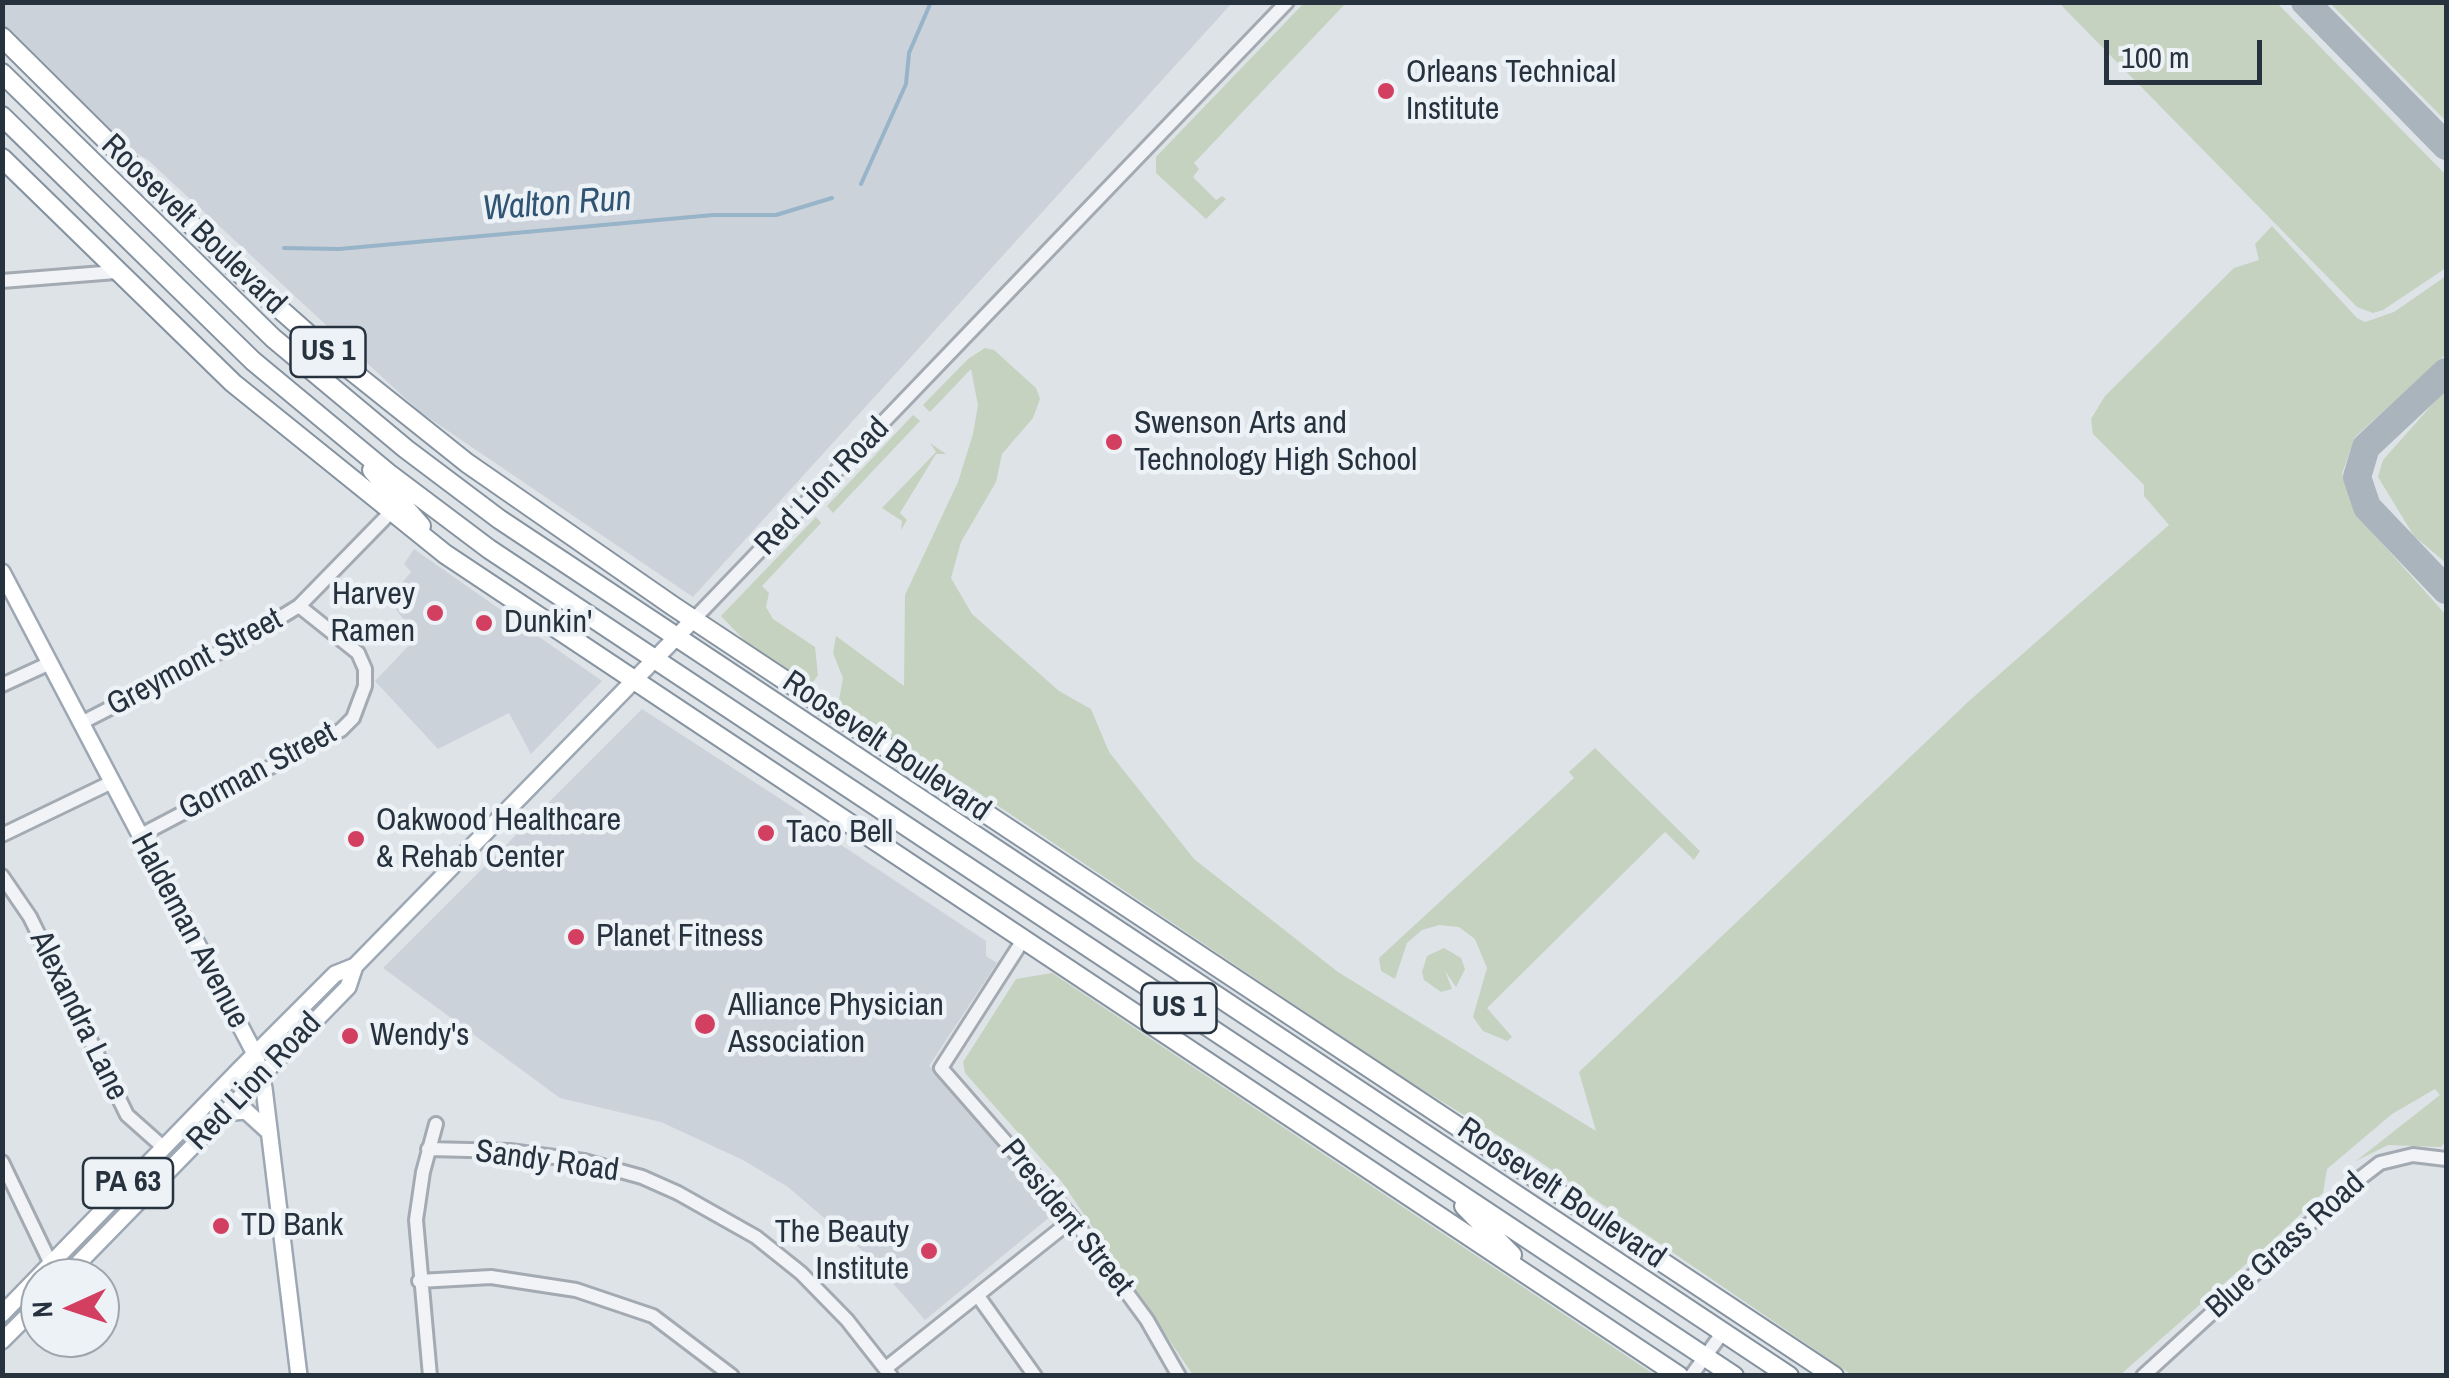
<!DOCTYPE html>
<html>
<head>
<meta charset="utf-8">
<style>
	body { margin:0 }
	#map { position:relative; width:2449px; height:1378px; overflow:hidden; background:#dee3e8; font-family:"Archivo Narrow",sans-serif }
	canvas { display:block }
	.frame { position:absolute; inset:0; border:5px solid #27323f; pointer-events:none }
	.north { position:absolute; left:20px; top:1258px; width:100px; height:100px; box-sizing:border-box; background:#edf2f6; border:2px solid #9ea5ad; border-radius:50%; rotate:267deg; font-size:28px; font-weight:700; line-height:40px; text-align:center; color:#27323f }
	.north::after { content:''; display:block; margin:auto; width:35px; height:45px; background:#d23f61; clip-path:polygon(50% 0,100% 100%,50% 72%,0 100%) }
	.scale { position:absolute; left:2104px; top:40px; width:158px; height:45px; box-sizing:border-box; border:5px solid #27323f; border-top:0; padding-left:12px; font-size:30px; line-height:35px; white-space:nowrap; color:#27323f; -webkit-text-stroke:8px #edf2f6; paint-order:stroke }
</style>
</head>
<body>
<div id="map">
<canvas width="2449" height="1378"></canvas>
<div class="frame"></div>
<div class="north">N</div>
<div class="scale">100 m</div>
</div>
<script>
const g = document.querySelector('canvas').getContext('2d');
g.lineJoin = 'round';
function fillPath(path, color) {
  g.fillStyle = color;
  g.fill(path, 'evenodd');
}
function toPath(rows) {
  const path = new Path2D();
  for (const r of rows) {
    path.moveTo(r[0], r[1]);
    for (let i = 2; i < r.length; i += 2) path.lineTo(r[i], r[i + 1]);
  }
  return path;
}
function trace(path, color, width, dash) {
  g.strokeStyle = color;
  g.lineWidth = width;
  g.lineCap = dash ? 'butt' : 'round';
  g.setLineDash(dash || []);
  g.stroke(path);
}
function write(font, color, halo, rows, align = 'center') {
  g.font = font + ' "Archivo Narrow",sans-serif';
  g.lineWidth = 9;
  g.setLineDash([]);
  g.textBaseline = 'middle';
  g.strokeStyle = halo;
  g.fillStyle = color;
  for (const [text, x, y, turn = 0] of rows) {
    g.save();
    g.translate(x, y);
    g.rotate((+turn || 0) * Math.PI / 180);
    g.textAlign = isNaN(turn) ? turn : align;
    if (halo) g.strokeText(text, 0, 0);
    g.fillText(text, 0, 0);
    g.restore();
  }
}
fillPath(toPath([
	[2,3,1232,3,693,597,420,412,148,160,94,129,3,37],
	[414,549,602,681,531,754,509,713,438,749,375,681,417,637,388,599,411,572,404,564],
	[642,709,802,813,805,821,986,941,986,956,997,963,929,1066,1034,1187,1051,1216,925,1320,871,1258,788,1187,743,1160,661,1122,560,1098,383,968]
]), '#ccd2da');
fillPath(toPath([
	[1304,3,1346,3,1194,163,1199,169,1193,177,1216,200,1222,196,1226,199,1206,219,1156,173,1156,157],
	[2059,3,2277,3,2446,175,2446,268,2383,310,2373,313,2357,307],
	[2330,3,2446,3,2446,121,2376,50],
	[2272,226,2357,318,2365,322,2394,312,2446,276,2446,354,2355,437,2342,474,2355,513,2446,615,2446,1141,2441,1147,2388,1145,2356,1161,2440,1095,2435,1089,2392,1114,2327,1169,2323,1193,2270,1243,2120,1375,1852,1375,1530,1155,1408,1081,976,791,838,705,843,678,833,653,836,636,904,686,905,595,958,482,973,434,978,405,971,369,930,412,923,405,968,359,985,348,994,350,1036,388,1040,399,1033,418,1002,454,996,482,961,542,951,578,972,614,1059,691,1091,709,1109,752,1194,859,1338,972,1596,1131,1579,1072,1969,701,2169,525,2144,496,2144,485,2093,434,2091,419,2105,396,2234,268,2259,260,2255,244],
	[2446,389,2446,563,2414,536,2378,477,2383,460],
	[913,415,920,421,833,513,827,506],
	[930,443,946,454,936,454,900,513,907,520,901,530,902,521,882,508,936,452],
	[816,517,821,523,762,586,769,593,766,607,773,619,815,647,818,675,810,686,747,643,721,616],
	[1595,748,1700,851,1694,860,1665,832,1487,1008,1512,1037,1507,1041,1483,1031,1473,1017,1487,968,1475,939,1459,927,1439,925,1422,930,1407,943,1395,979,1381,971,1379,958,1574,778,1569,772],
	[1444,948,1461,958,1465,969,1456,987,1445,971,1452,989,1441,992,1424,980,1422,972,1427,956],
	[1052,973,1655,1375,1193,1375,1062,1182,965,1073,963,1062,1016,979]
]), '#c5d2bf');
trace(toPath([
	[861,184,906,84,909,53,931,2],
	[284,248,339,249,713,215,776,215,832,198]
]), '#98b4c9', 4);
trace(toPath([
	[2305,2,2446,146],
	[2446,372,2366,447,2357,477,2367,507,2446,590]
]), '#aab4bd', 28);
const minor = toPath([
	[2,281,116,272],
	[694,619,1287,2],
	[2,685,50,663],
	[81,723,247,638,299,606,390,513],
	[2,835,112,782],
	[139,836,341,730,353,718,365,686,365,669,358,653,299,606],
	[2,876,30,917,127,1115,163,1147],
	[1023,940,941,1068,1073,1219,1147,1320,1179,1376],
	[428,1149,510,1151,584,1161,642,1177,678,1193,756,1237,801,1273,847,1320,891,1376],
	[2,1162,51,1264],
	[419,1281,491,1277,576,1290,653,1316,732,1376],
	[978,1296,1035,1376],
	[886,1368,1073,1219],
	[430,1376,416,1220,423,1172,436,1124],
	[1691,1376,1723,1332],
	[2143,1376,2354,1183,2380,1163,2413,1155,2446,1159]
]);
const major = toPath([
	[2,572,255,1054,264,1088,299,1376],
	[223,1113,246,1111,269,1132],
	[64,1278,348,987,355,966],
	[2,1314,240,1069,335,974,355,966,694,619],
	[2,1341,40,1303]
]);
const highway = toPath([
	[2,37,246,279,333,356,467,463,673,606,1834,1376],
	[2,73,273,338,406,449,499,519,1789,1376],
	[2,116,253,361,388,473,489,549,1734,1376],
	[2,158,233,383,445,554,1679,1376],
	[372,470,421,526],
	[1464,1206,1512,1255]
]);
trace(minor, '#a3aab2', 18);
trace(major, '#9da8b4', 20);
trace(highway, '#85929f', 22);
trace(minor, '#f1f3f6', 12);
trace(major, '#fff', 15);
trace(highway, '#fff', 18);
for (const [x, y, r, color] of [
	[1386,91,10,"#d23f61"],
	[1114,442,10,"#d23f61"],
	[435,613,10,"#d23f61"],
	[484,623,10,"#d23f61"],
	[766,833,10,"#d23f61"],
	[356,839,10,"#d23f61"],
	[576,937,10,"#d23f61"],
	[705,1024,12,"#d23f61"],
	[350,1036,10,"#d23f61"],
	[221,1226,10,"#d23f61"],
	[929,1251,10,"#d23f61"]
]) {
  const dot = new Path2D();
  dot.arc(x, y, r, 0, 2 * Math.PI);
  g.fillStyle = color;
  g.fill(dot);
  trace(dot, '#edf2f6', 4);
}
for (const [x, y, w] of [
	[328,352,75],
	[1179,1008,75],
	[128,1183,90]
]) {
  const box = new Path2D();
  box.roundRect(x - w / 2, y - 25, w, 50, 8);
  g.fillStyle = '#edf2f6';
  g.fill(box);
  trace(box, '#27323f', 2.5);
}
write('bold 30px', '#27323f', null, [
	["US 1",328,352],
	["US 1",1179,1008],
	["PA 63",128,1183]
]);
write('32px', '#27323f', '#edf2f6', [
	["Orleans Technical",1406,73],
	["Institute",1406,110],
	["Swenson Arts and",1134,424],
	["Technology High School",1134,461],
	["Harvey",415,595,"right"],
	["Ramen",415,632,"right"],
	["Dunkin'",504,623],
	["Oakwood Healthcare",376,821],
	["& Rehab Center",376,858],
	["Taco Bell",786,833],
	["Planet Fitness",596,937],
	["Alliance Physician",728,1006],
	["Association",728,1043],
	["Wendy's",370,1036],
	["TD Bank",241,1226],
	["The Beauty",909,1233,"right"],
	["Institute",909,1270,"right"]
], 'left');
write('32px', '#27323f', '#edf2f6', [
	["Roosevelt Boulevard",193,225,44],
	["Red Lion Road",823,487,-46],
	["Greymont Street",195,663,-28],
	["Roosevelt Boulevard",886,747,34],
	["Gorman Street",258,772,-28],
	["Haldeman Avenue",189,931,62],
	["Alexandra Lane",78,1016,64],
	["Red Lion Road",255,1082,-46],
	["Sandy Road",547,1162,8],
	["Roosevelt Boulevard",1561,1194,34],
	["President Street",1066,1218,51],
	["Blue Grass Road",2286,1246,-42]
]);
write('italic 35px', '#305474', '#edf2f6', [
	["Walton Run",557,205,-4]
]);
</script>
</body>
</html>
